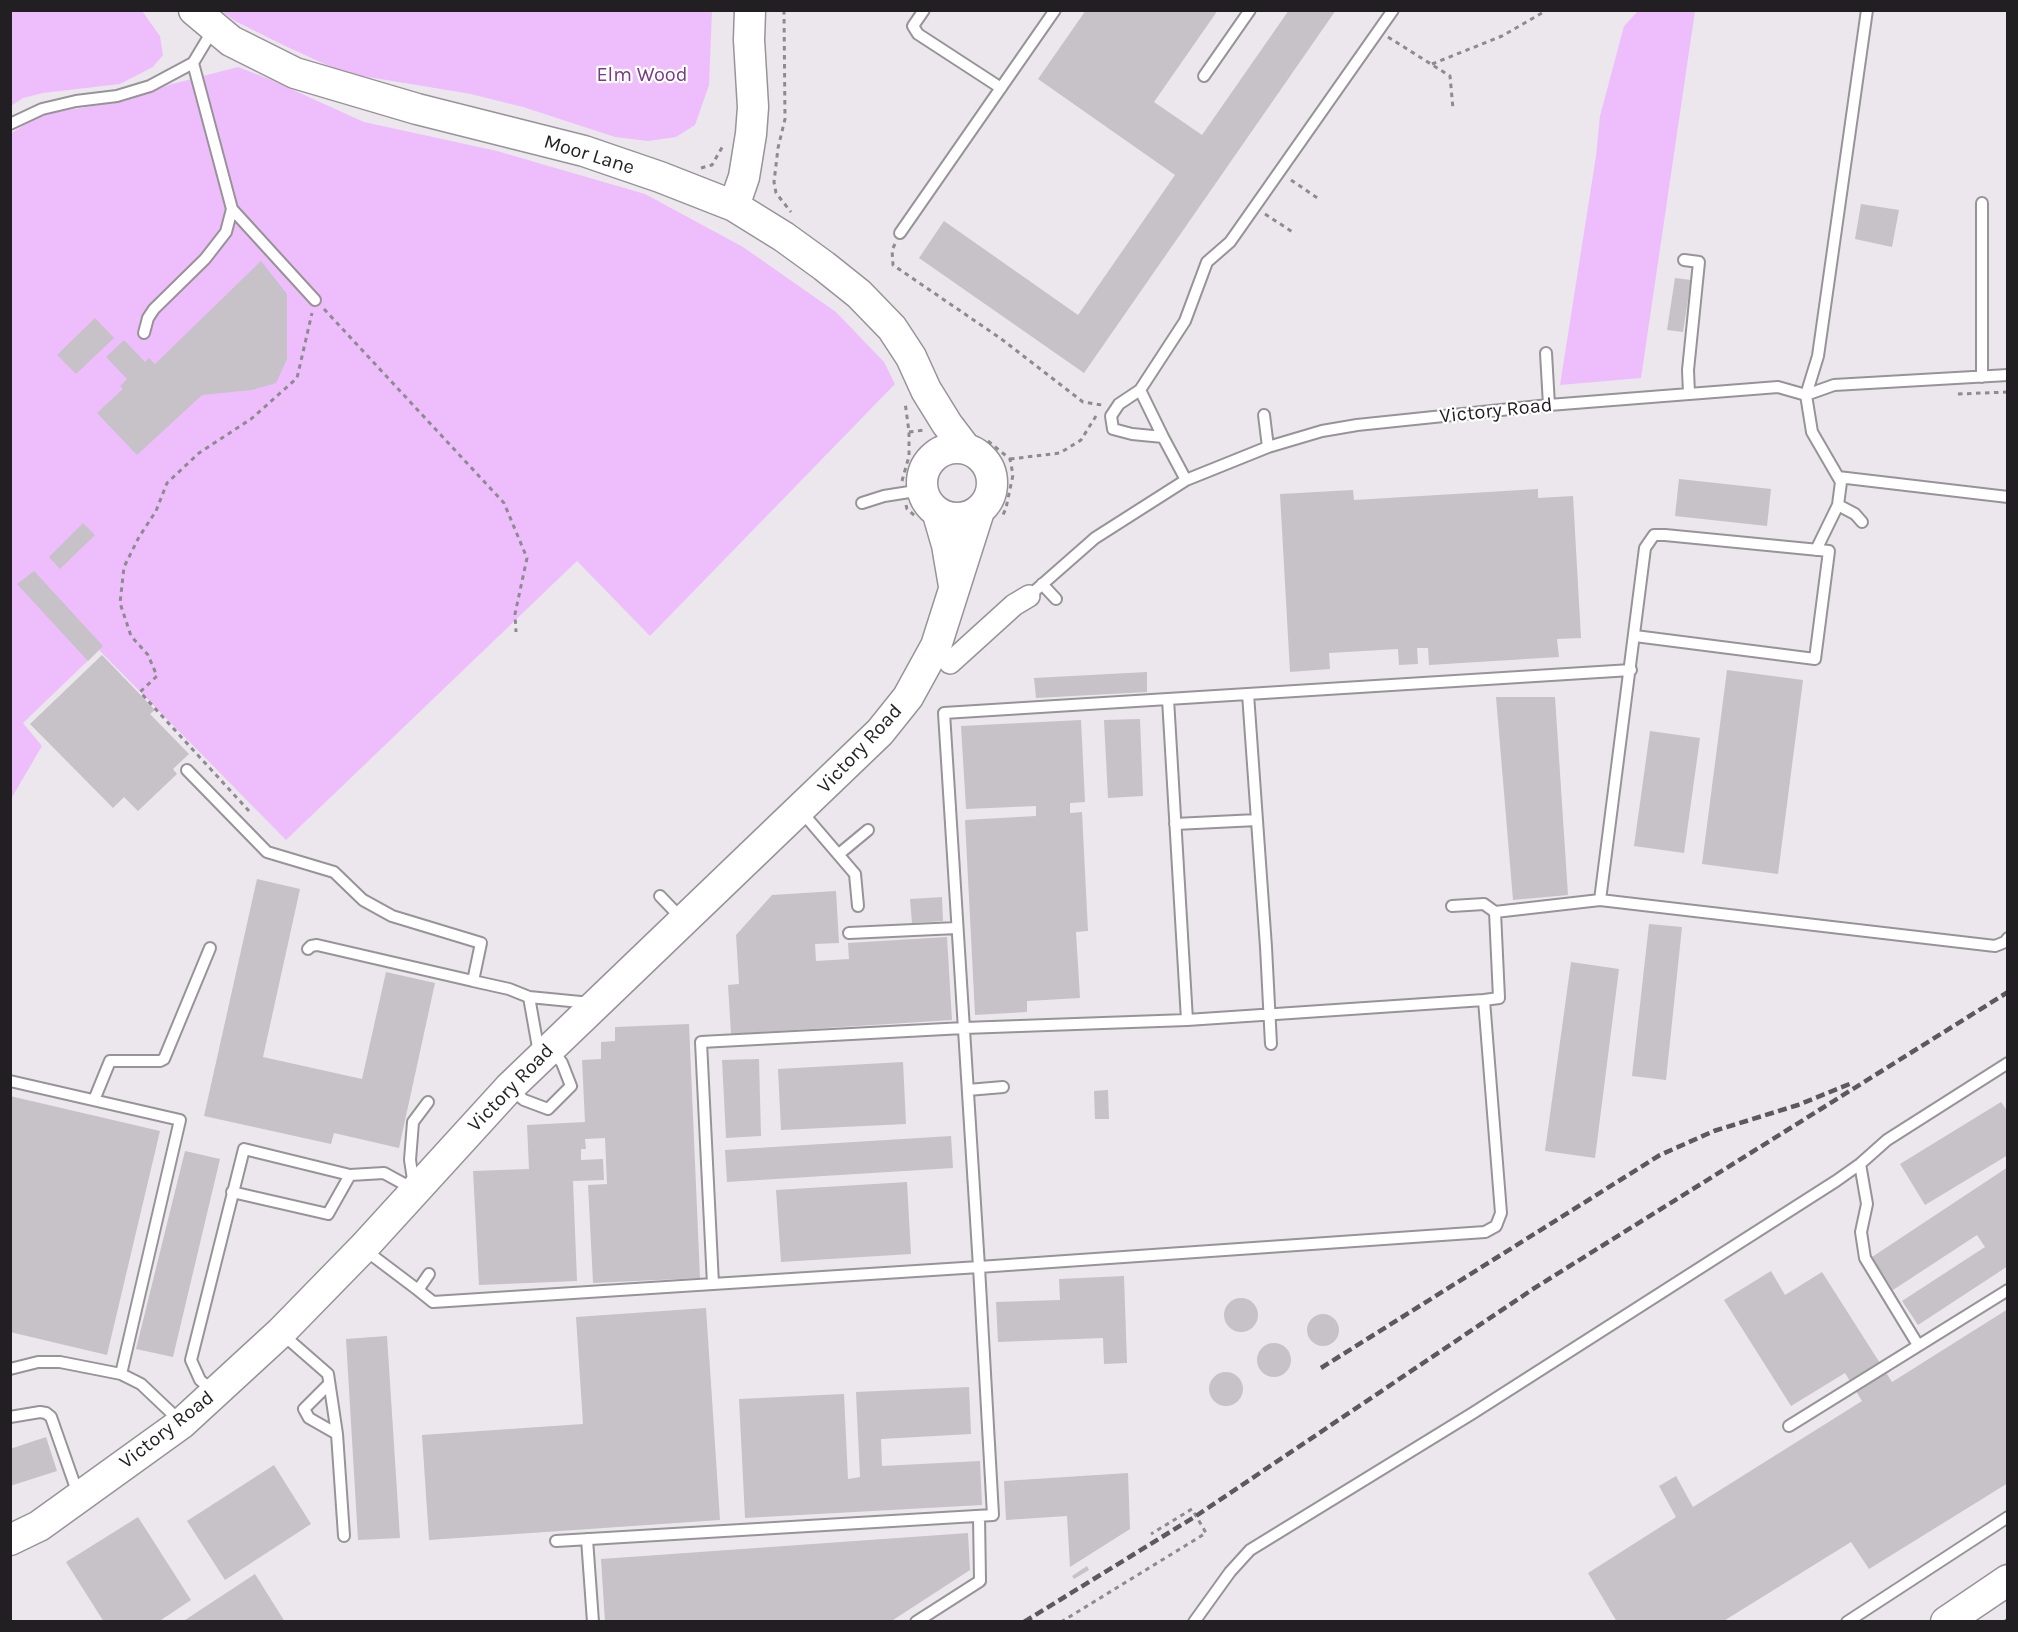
<!DOCTYPE html>
<html>
<head>
<meta charset="utf-8">
<style>
	body { margin:0 }
	#map { position:relative; width:2018px; height:1632px; overflow:hidden; background:#ebe7ed; font-family:Karla,sans-serif }
	canvas { display:block }
	.frame { position:absolute; inset:0; border:12px solid #211f21; pointer-events:none }
</style>
</head>
<body>
<div id="map">
<canvas width="2018" height="1632"></canvas>
<div class="frame"></div>
</div>
<script>
const g = document.querySelector('canvas').getContext('2d');
g.lineJoin = 'round';
function fillPath(path, color) {
  g.fillStyle = color;
  g.fill(path, 'evenodd');
}
function toPath(rows) {
  const path = new Path2D();
  for (const r of rows) {
    if (r.length === 3) {
      path.moveTo(r[0] + r[2], r[1]);
      path.arc(r[0], r[1], r[2], 0, 2 * Math.PI);
      continue;
    }
    path.moveTo(r[0], r[1]);
    for (let i = 2; i < r.length; i += 2) path.lineTo(r[i], r[i + 1]);
  }
  return path;
}
function trace(path, color, width, dash) {
  g.strokeStyle = color;
  g.lineWidth = width;
  g.lineCap = dash ? 'butt' : 'round';
  g.setLineDash(dash || []);
  g.stroke(path);
}
function write(font, color, halo, rows, align = 'center') {
  g.font = font + ' Karla,sans-serif';
  g.lineWidth = 4.5;
  g.setLineDash([]);
  g.textBaseline = 'middle';
  g.strokeStyle = halo;
  g.fillStyle = color;
  for (const [text, x, y, turn = 0] of rows) {
    g.save();
    g.translate(x, y);
    g.rotate((+turn || 0) * Math.PI / 180);
    g.textAlign = isNaN(turn) ? turn : align;
    if (halo) g.strokeText(text, 0, 0);
    g.fillText(text, 0, 0);
    g.restore();
  }
}
fillPath(toPath([
	[10,11,142,11,160,36,163,55,153,67,120,84,43,93,23,98,11,106],
	[221,11,712,11,709,85,695,125,676,137,648,141,615,137,523,107,471,94,344,73,281,44,235,21],
	[1638,11,1695,11,1641,378,1560,385,1596,156,1600,116,1624,26],
	[238,67,269,79,364,122,497,151,645,194,743,247,836,312,884,362,895,384,650,636,577,561,286,840,99,650,23,723,42,746,11,799,10,134,35,118,55,112,125,101,172,84]
]), '#eebefc');
fillPath(toPath([
	[1086,10,1218,10,1154,102,1202,135,1289,10,1336,10,1084,373,919,258,944,221,1078,315,1175,175,1038,79],
	[1861,204,1899,210,1892,247,1855,239],
	[261,261,287,294,287,359,276,383,252,390,202,395,137,455,97,413,123,389,120,386,127,379,106,357,124,340,145,362,149,358,155,364],
	[1675,278,1691,280,1683,332,1667,330],
	[95,318,114,338,76,374,57,355],
	[1679,479,1771,489,1767,526,1675,516],
	[1538,489,1538,498,1573,496,1581,638,1557,639,1559,657,1429,665,1428,648,1417,648,1418,664,1399,665,1398,649,1329,653,1330,669,1290,672,1280,494,1353,490,1354,500],
	[83,523,95,535,60,569,49,557],
	[34,571,103,646,88,661,17,584],
	[102,655,155,710,150,714,189,754,173,769,177,774,138,811,124,797,113,808,30,724],
	[1727,670,1803,680,1778,874,1702,864],
	[1147,672,1147,692,1036,698,1034,678],
	[1496,697,1555,697,1568,895,1513,900],
	[1140,719,1143,796,1108,798,1104,720],
	[1081,720,1085,802,1070,803,1070,813,1082,812,1088,931,1076,932,1080,998,1027,1001,1027,1012,975,1015,965,820,1036,816,1036,806,966,809,961,726],
	[1650,731,1700,738,1684,853,1634,846],
	[257,879,300,889,263,1057,362,1079,386,972,435,983,399,1148,334,1133,331,1144,204,1116],
	[836,891,839,943,815,944,816,961,849,959,848,943,947,937,952,1020,731,1034,728,985,739,984,736,935,772,895],
	[942,897,943,921,912,923,910,899],
	[1649,924,1682,927,1666,1080,1632,1076],
	[1571,962,1619,969,1595,1158,1545,1151],
	[689,1024,700,1278,593,1283,588,1185,607,1184,605,1138,585,1139,586,1149,581,1149,581,1160,603,1159,604,1180,573,1181,577,1281,479,1285,473,1171,529,1169,527,1125,585,1122,582,1060,601,1059,601,1042,615,1041,615,1027],
	[759,1059,761,1136,726,1138,722,1060],
	[903,1062,906,1124,781,1130,778,1069],
	[1108,1090,1109,1119,1095,1119,1094,1091],
	[10,1096,160,1131,107,1355,10,1332],
	[2001,1102,2008,1112,2008,1155,1925,1205,1900,1164],
	[951,1136,953,1168,727,1182,725,1150],
	[185,1151,220,1159,173,1357,136,1349],
	[2008,1167,2008,1266,1918,1325,1902,1301,1985,1247,1977,1235,1893,1290,1872,1257],
	[907,1182,911,1254,781,1262,776,1190],
	[1771,1271,1785,1295,1822,1272,1892,1382,2008,1309,2008,1483,1869,1569,1851,1542,1722,1622,1617,1622,1588,1573,1676,1517,1659,1486,1676,1476,1693,1507,1862,1401,1845,1373,1791,1406,1724,1300],
	[1124,1276,1127,1363,1104,1364,1103,1338,998,1342,996,1302,1060,1300,1059,1279],
	[1241,1315,17],
	[706,1308,720,1520,429,1540,422,1435,583,1424,576,1317],
	[1323,1330,16],
	[387,1336,400,1538,358,1540,346,1339],
	[1274,1360,17],
	[1226,1389,17],
	[969,1387,971,1434,881,1439,882,1466,980,1461,982,1505,745,1518,739,1399,844,1394,848,1479,860,1477,856,1392],
	[46,1437,57,1471,10,1486,10,1449],
	[274,1465,311,1524,225,1580,187,1521],
	[1128,1473,1130,1529,1070,1567,1067,1516,1006,1520,1004,1481],
	[138,1517,191,1600,158,1622,104,1622,66,1562],
	[968,1533,970,1570,890,1622,605,1622,601,1559],
	[1087,1566,1089,1570,1074,1579,1072,1576],
	[255,1574,285,1622,182,1622]
]), '#c6c2c8');
const lane = toPath([
	[924,10,913,26,918,34,1001,88],
	[214,28,193,63,232,209,315,300],
	[1204,76,1250,10],
	[10,124,42,109,76,101,117,96,150,86,193,63],
	[900,233,1055,10],
	[1684,260,1699,262,1688,370,1689,394],
	[144,333,148,318,154,309,205,259,226,232,232,209],
	[1546,353,1549,405],
	[1982,377,1982,203],
	[1140,390,1163,437,1186,480],
	[1264,415,1268,447],
	[1163,437,1132,434,1113,429,1111,416,1119,404,1140,390,1185,321,1207,262,1230,242,1393,10],
	[1838,477,2008,497],
	[862,503,884,496,922,490],
	[1862,522,1855,514,1838,505,1841,482,1812,432,1806,395,1818,356,1867,10],
	[1816,550,1838,505],
	[1042,584,1056,599],
	[1029,596,1095,538,1186,480,1268,447,1322,431,1357,425,1549,405,1689,394,1778,387,1806,395,1834,385,2008,375],
	[1635,636,1815,659,1829,551,1665,535,1654,535,1645,548,1600,900,1995,946,2005,942,2008,938],
	[1248,694,1266,947,1271,1044],
	[1168,699,1187,1020],
	[187,770,267,852,334,872,363,900,392,916,481,943,473,981,509,989,529,997,539,1053],
	[801,811,855,874,858,906],
	[1175,824,1257,820],
	[839,854,868,830],
	[660,896,683,920],
	[1452,906,1484,904,1495,912],
	[849,933,957,928],
	[308,949,311,946,317,945,473,981],
	[529,997,591,1003],
	[1484,1000,1499,998,1495,912,1600,900],
	[10,1081,180,1120,121,1374],
	[510,1089,524,1100,548,1109,571,1086,562,1063,552,1049],
	[968,1090,1003,1087],
	[94,1100,110,1061,160,1061,164,1059,210,948],
	[1860,1164,1867,1204,1861,1232,1865,1258,1918,1345],
	[414,1186,410,1160,413,1122,428,1102],
	[232,1192,328,1214,350,1175],
	[365,1250,418,1290,429,1274],
	[418,1290,433,1302,713,1284,979,1267,1485,1232,1496,1226,1501,1213,1484,1000,1187,1020,964,1028,701,1042,713,1284],
	[281,1333,328,1374,337,1434,344,1536],
	[10,1369,38,1362,60,1362,121,1374,141,1384,180,1421],
	[329,1384,304,1409,309,1418,337,1434],
	[213,1391,200,1380,191,1360,244,1149,350,1175,384,1173,415,1190],
	[10,1417,40,1412,46,1413,51,1417,78,1494],
	[1789,1426,2008,1290],
	[587,1539,593,1622],
	[556,1541,993,1515,979,1267,944,713,1631,670],
	[916,1622,980,1581,979,1516],
	[1194,1622,1230,1572,1250,1550,1473,1413,1836,1181,1860,1164,1887,1140,2008,1063],
	[1847,1622,2008,1517]
]);
const street = toPath([
	[950,663,1014,605,1029,596]
]);
const secondary = toPath([
	[194,10,231,41,295,73,417,109,584,151,660,177,734,206,784,237,824,266,859,294,892,328,911,357,926,390,947,424,966,449],
	[734,206,744,177,751,134,753,107,749,40,750,10],
	[957,483,35],
	[938,514,947,545,954,586],
	[10,1540,39,1526,182,1423,281,1332,363,1248,509,1088,880,732,908,697,936,646,979,511],
	[1946,1622,2008,1580]
]);
trace(lane, '#989399', 14);
trace(street, '#989399', 24);
trace(secondary, '#989399', 33);
trace(toPath([
	[784,10,785,119,778,148,774,182,776,193,791,212],
	[1388,37,1450,76,1453,109],
	[1432,64,1502,36,1547,10],
	[701,168,712,165,724,144],
	[1291,180,1319,199],
	[1265,214,1294,233],
	[895,244,892,250,893,265,1000,338,1083,402,1102,405],
	[324,309,504,503,527,558,515,614,516,632],
	[1958,394,2008,392],
	[909,432,925,430],
	[988,441,1010,459,1013,475,1006,508,1003,515],
	[1010,459,1060,453,1081,440,1096,416],
	[902,481,909,456,909,432,905,402],
	[906,505,907,509,915,516],
	[249,811,140,692,157,676,148,655,131,636,120,603,124,567,139,537,156,511,167,483,199,453,251,419,297,378,312,313],
	[1061,1622,1206,1533,1192,1509,1151,1534],
	[2004,1622,2008,1619]
]), '#8e8b8f', 3, [4.5, 4.5]);
trace(lane, '#fff', 10);
trace(street, '#fff', 21);
trace(secondary, '#fff', 30);
trace(toPath([
	[1321,1368,1660,1155,1714,1131,1798,1105,1852,1083],
	[1024,1622,1196,1516,1533,1289,2008,992]
]), '#5c595c', 4.5, [9, 4.5]);
write('20px', '#763a87', '#fff', [
	["Elm Wood",642,75]
]);
write('20px', '#211f21', '#fff', [
	["Moor Lane",589,155,17],
	["Victory Road",1496,411,-6],
	["Victory Road",860,749,-47],
	["Victory Road",511,1088,-46],
	["Victory Road",167,1430,-38]
]);
</script>
</body>
</html>
